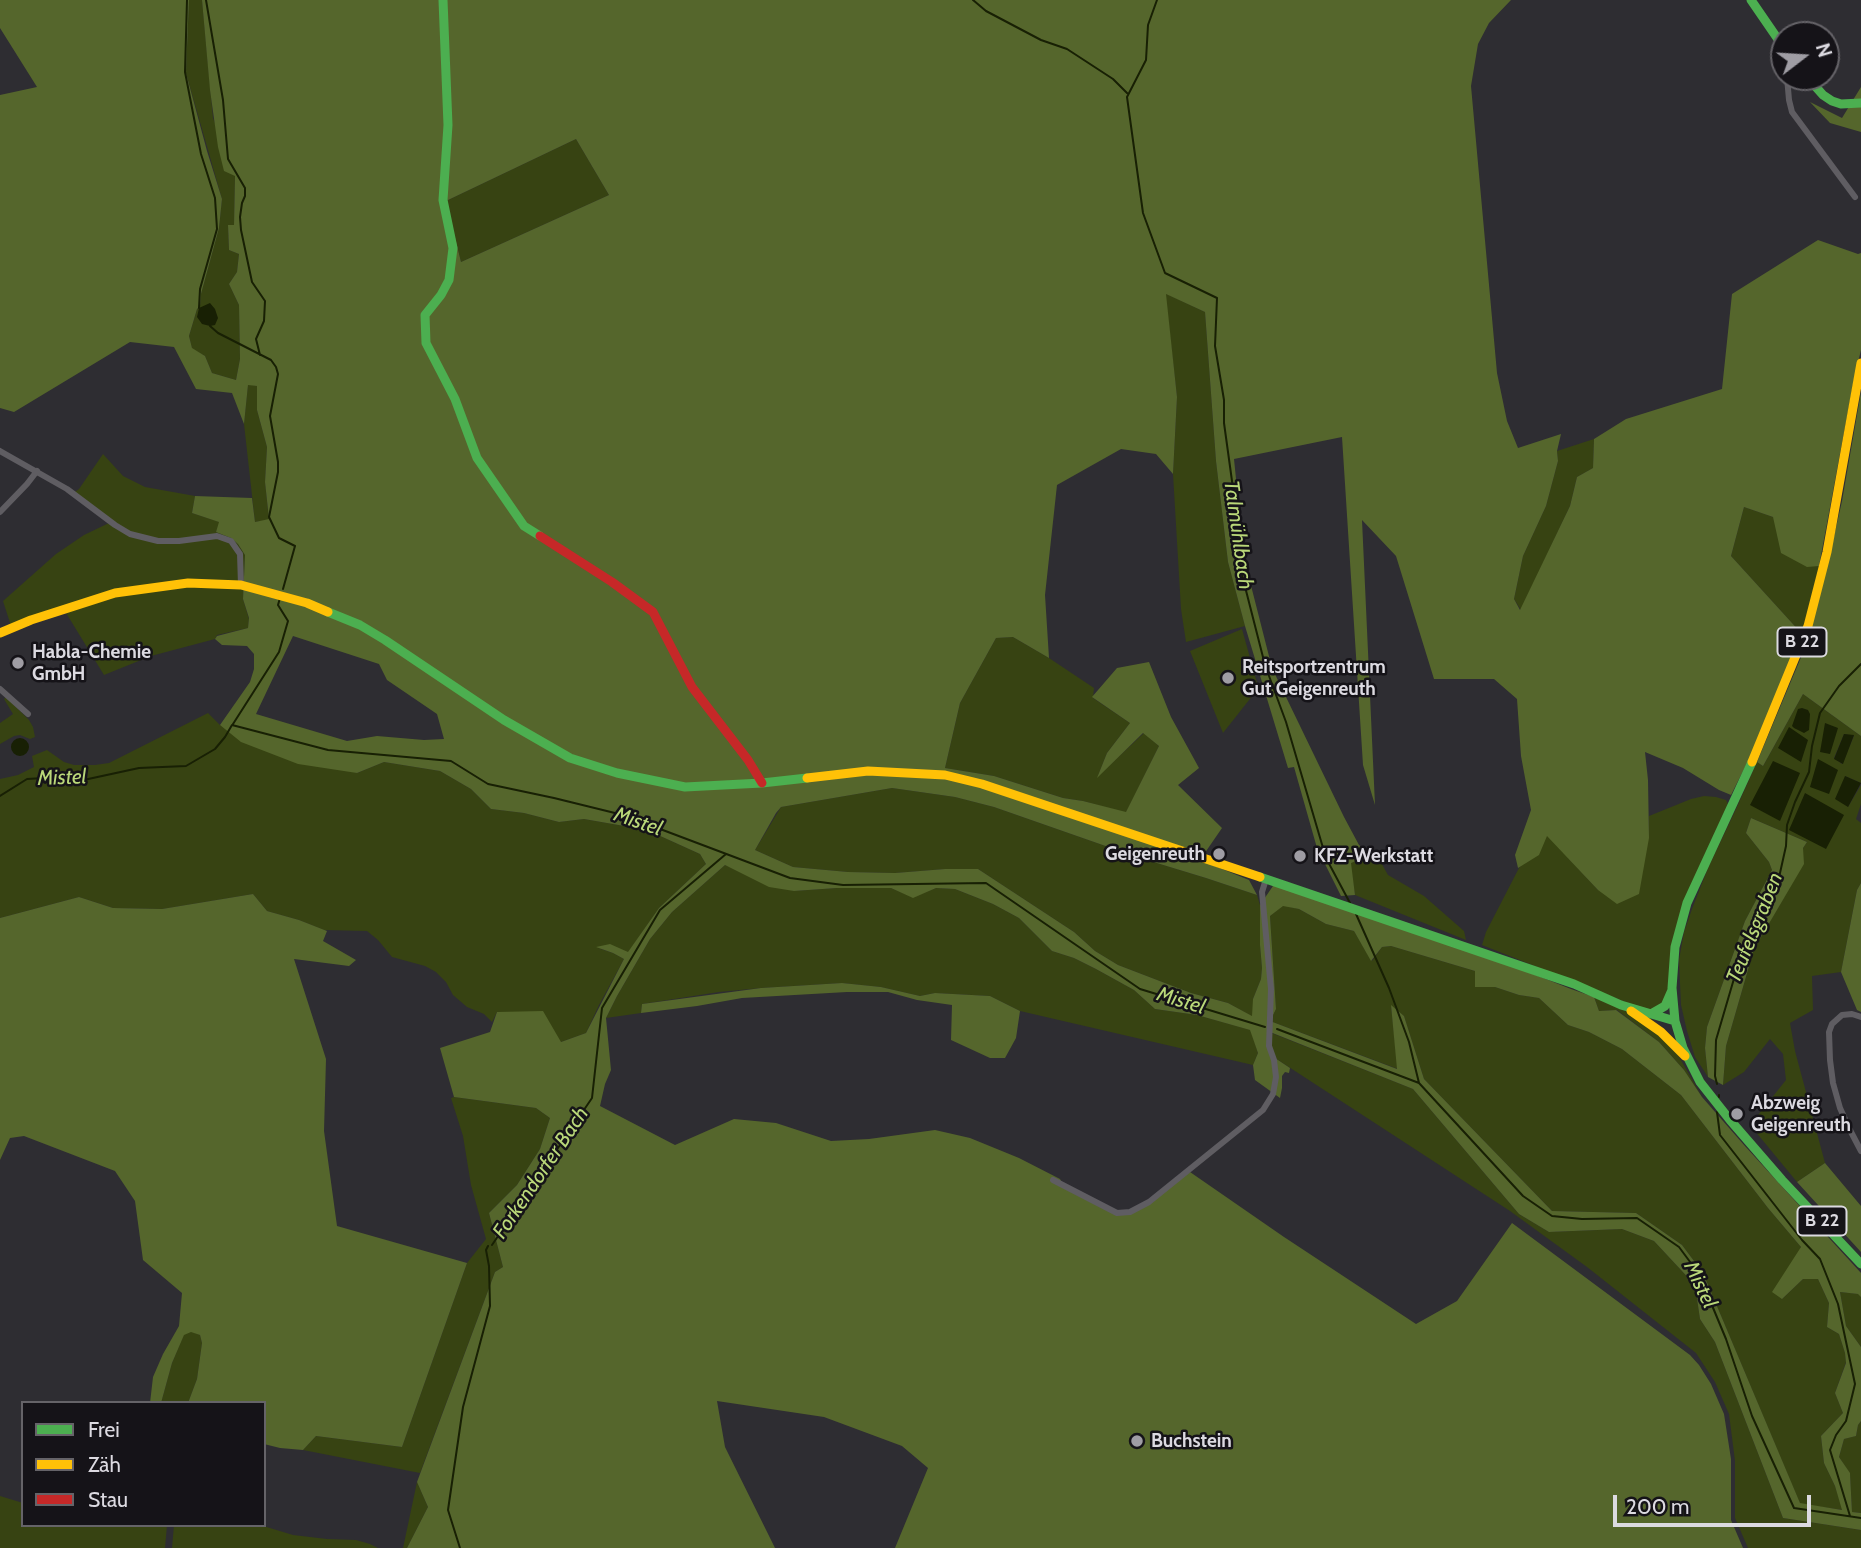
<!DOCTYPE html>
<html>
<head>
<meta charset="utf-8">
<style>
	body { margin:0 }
	#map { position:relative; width:1861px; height:1548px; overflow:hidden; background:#2e2d32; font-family:Cabin,sans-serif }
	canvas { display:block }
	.legend { position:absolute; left:21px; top:1401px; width:245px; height:126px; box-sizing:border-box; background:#151318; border:2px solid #656368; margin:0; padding:9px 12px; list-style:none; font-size:21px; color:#dcdae1 }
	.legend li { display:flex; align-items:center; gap:14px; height:35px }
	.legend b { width:35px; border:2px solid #656368 }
	.north { position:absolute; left:1770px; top:21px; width:70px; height:70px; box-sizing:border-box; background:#151318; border:2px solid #656368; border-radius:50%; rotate:73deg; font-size:19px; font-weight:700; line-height:28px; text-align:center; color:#dcdae1 }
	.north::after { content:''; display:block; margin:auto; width:24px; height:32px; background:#9f9da4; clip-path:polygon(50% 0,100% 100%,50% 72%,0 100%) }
	.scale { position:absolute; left:1613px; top:1495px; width:198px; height:32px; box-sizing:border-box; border:4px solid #dcdae1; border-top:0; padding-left:9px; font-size:21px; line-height:24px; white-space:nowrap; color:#dcdae1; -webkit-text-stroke:5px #151318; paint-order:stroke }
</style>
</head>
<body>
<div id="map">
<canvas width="1861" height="1548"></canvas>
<ul class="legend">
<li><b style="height:9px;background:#4caf50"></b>Frei</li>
<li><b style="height:9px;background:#ffc107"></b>Zäh</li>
<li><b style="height:9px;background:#c62828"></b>Stau</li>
</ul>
<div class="north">N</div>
<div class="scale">200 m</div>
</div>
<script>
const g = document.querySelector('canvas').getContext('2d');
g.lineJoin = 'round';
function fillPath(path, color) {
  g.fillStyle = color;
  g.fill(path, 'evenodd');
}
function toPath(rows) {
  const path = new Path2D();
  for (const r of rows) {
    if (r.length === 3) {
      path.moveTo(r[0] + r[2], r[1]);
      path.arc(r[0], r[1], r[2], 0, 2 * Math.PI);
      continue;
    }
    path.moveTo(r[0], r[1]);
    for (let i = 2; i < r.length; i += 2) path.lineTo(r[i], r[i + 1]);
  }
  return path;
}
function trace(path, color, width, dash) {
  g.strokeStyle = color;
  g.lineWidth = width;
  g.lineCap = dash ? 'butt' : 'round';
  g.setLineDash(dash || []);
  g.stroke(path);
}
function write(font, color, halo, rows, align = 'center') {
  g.font = font + ' Cabin,sans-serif';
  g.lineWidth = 5;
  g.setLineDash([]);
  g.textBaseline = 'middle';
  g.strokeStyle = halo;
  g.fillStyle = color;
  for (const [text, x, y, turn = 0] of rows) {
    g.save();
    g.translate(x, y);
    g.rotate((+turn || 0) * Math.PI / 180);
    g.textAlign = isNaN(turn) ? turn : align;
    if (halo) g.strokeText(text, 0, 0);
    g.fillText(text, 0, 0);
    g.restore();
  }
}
fillPath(toPath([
	[189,0,202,0,213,118,235,176,234,225,228,226,229,250,239,254,237,272,229,284,239,305,240,359,236,380,212,373,205,356,192,349,189,336,197,309,200,306,201,294,219,228,222,199,186,73],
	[576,139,609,195,461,262,446,201],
	[1165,293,1205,312,1216,461,1228,562,1245,626,1186,642,1181,609,1173,474,1177,397],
	[248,384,257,386,257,410,267,447,265,482,269,520,255,522,244,424],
	[1594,439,1593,468,1577,477,1570,506,1521,610,1514,599,1523,556,1546,506,1558,461,1557,451],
	[103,454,123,476,145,487,195,496,192,513,220,522,216,532,231,538,238,544,245,555,243,599,249,619,248,628,217,635,215,639,151,656,104,675,63,608,11,626,3,601,56,554,84,535,109,523,72,494,79,489],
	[1744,507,1773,517,1819,566,1802,634,1731,556],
	[1242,629,1257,683,1253,695,1223,733,1190,651],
	[1013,637,1049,658,1094,688,1093,698,1130,723,1107,753,1098,776,1144,733,1159,746,1126,813,1083,801,1063,798,994,776,945,768,960,703,996,638],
	[1803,694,1861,736,1861,783,1845,776,1848,807,1861,785,1861,804,1856,819,1861,823,1861,883,1857,890,1841,972,1812,976,1813,1010,1790,1023,1795,1051,1825,1163,1797,1182,1750,1125,1786,1080,1783,1054,1770,1039,1744,1072,1723,1085,1726,1046,1754,949,1803,864,1803,848,1807,842,1751,818,1746,833,1769,862,1772,870,1745,921,1707,1027,1705,1048,1708,1077,1695,1057,1687,1031,1681,1005,1679,960,1684,932,1692,909,1708,868,1736,809,1757,762,1763,766],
	[1844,734,1854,736,1842,764,1834,758],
	[6,697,29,720,33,727,35,737,30,739,20,735,14,736,0,744,0,723,13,714,4,699],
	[208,713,220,725,357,773,384,762,440,771,471,789,491,809,524,813,559,822,584,819,647,830,700,854,706,864,659,908,628,953,598,948,613,953,624,959,599,1005,586,1033,561,1042,497,1012,492,1022,484,1014,467,1007,453,995,446,982,436,972,425,966,392,957,378,940,367,931,324,930,299,920,267,911,253,894,162,909,113,908,79,897,0,918,0,779,18,775,34,767,32,756,47,750,64,762,74,765,95,765,109,763],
	[892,788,955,797,994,807,1137,857,1206,878,1257,895,1260,905,1260,945,1262,968,1261,979,1253,999,1253,1017,1228,1003,1191,993,1118,965,1095,951,1074,932,978,869,945,869,895,873,848,872,793,867,755,850,781,807],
	[1704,796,1716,797,1726,800,1728,804,1689,890,1668,994,1664,1004,1651,1010,1643,1009,1482,945,1486,932,1519,868,1547,835,1598,890,1649,838,1649,816,1691,799],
	[1369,856,1379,859,1388,875,1424,896,1464,931,1466,940,1355,895,1350,863],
	[725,865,794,891,837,888,891,888,913,897,936,888,955,889,993,904,1019,918,1052,951,1074,958,1096,969,1134,990,1155,1009,1197,1015,1251,1030,1258,1053,1253,1065,1020,1011,990,996,935,993,920,996,881,987,842,983,761,988,719,992,642,1004,641,1013,606,1018,617,996,650,939,672,912],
	[1283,905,1299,909,1326,924,1354,931,1372,961,1382,947,1391,946,1475,971,1476,987,1495,987,1519,995,1539,998,1568,1025,1589,1032,1622,1049,1681,1095,1768,1208,1801,1247,1782,1299,1803,1279,1818,1279,1829,1303,1827,1327,1839,1334,1845,1353,1846,1362,1835,1393,1843,1413,1821,1436,1824,1463,1835,1486,1843,1510,1800,1504,1703,1273,1682,1245,1636,1213,1552,1211,1424,1079,1404,1016,1391,1006,1398,1069,1270,1021,1276,1009,1270,916],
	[1594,997,1622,1009,1643,1021,1674,1048,1702,1097,1684,1070,1659,1042,1617,1010,1599,1011],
	[1269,1032,1413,1089,1519,1214,1549,1232,1622,1229,1654,1241,1695,1285,1700,1319,1715,1342,1783,1518,1861,1530,1861,1548,1748,1548,1735,1518,1735,1461,1729,1414,1715,1382,1696,1353,1587,1267,1510,1211,1275,1058,1269,1046],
	[454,1097,536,1108,550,1118,540,1149,517,1185,489,1213,503,1267,495,1272,420,1473,303,1450,316,1436,402,1447,467,1263,486,1239,471,1185,463,1136,451,1098],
	[1840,1292,1859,1294,1861,1297,1861,1347,1846,1326],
	[191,1331,200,1335,202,1343,197,1379,188,1403,161,1403,172,1363,184,1334],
	[1861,1421,1861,1513,1852,1512,1850,1474,1839,1457,1844,1439,1856,1436,1858,1425],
	[417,1482,428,1507,407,1548,403,1548],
	[0,1496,23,1503,23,1525,167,1525,165,1548,0,1548],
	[174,1525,260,1525,293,1535,327,1539,356,1540,370,1544,378,1548,172,1548]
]), '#374312');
fillPath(toPath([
	[0,0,189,0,186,73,207,151,222,199,219,228,201,294,200,306,197,309,189,336,192,348,205,356,212,373,236,380,240,359,239,305,229,284,237,272,239,254,229,250,228,225,234,225,235,176,224,171,218,147,210,90,202,0,1511,0,1489,23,1478,44,1471,86,1497,373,1507,421,1518,448,1561,434,1557,451,1558,461,1546,506,1523,556,1514,599,1520,610,1570,506,1577,477,1593,468,1594,439,1626,419,1722,389,1732,294,1818,240,1858,254,1861,253,1861,350,1854,379,1819,566,1807,567,1781,553,1773,517,1744,507,1731,556,1802,634,1755,747,1731,795,1719,790,1683,768,1645,752,1648,780,1649,838,1639,894,1617,904,1598,890,1547,836,1539,855,1518,868,1515,855,1531,810,1521,756,1517,699,1494,679,1434,679,1396,556,1362,520,1375,805,1363,765,1342,437,1234,459,1244,558,1272,668,1344,817,1359,845,1379,859,1369,856,1351,863,1355,895,1341,896,1317,848,1294,767,1288,768,1245,626,1228,562,1216,461,1205,312,1166,294,1177,397,1173,474,1156,454,1121,449,1057,485,1045,595,1049,658,1013,637,996,638,960,703,945,768,994,776,1063,798,1083,801,1126,812,1159,746,1143,733,1097,778,1107,753,1130,723,1092,697,1117,668,1149,662,1171,717,1199,768,1178,785,1222,828,1200,860,1249,880,1257,895,1206,878,1137,857,994,807,955,797,892,788,781,807,776,813,755,850,793,867,848,872,895,873,945,869,978,869,1074,932,1095,951,1118,965,1191,993,1228,1003,1252,1016,1253,999,1261,979,1262,968,1260,945,1260,905,1275,883,1528,972,1571,989,1594,997,1599,1011,1616,1010,1659,1042,1684,1070,1702,1097,1744,1145,1861,1273,1861,1297,1858,1294,1840,1292,1846,1326,1861,1347,1861,1421,1858,1425,1856,1436,1844,1439,1839,1457,1850,1473,1852,1512,1861,1513,1861,1530,1783,1518,1715,1342,1700,1319,1695,1285,1654,1241,1622,1229,1549,1232,1519,1214,1413,1089,1270,1032,1269,1046,1275,1058,1290,1068,1289,1073,1285,1072,1282,1076,1282,1088,1280,1098,1255,1080,1253,1065,1258,1053,1250,1030,1197,1015,1155,1009,1134,990,1096,969,1074,958,1052,951,1019,918,993,904,955,889,936,888,913,898,891,888,837,888,794,891,769,887,725,865,672,912,650,939,617,996,606,1018,611,1070,605,1084,600,1106,675,1145,734,1119,776,1123,831,1141,869,1139,935,1130,970,1138,1019,1158,1060,1179,1065,1188,1117,1214,1129,1213,1190,1172,1284,1237,1416,1324,1457,1301,1512,1223,1690,1355,1699,1365,1711,1384,1724,1414,1731,1459,1731,1520,1743,1548,895,1548,928,1468,902,1446,824,1417,717,1401,725,1447,775,1548,407,1548,428,1507,417,1482,495,1272,503,1267,489,1213,517,1185,540,1149,550,1118,536,1108,454,1097,440,1048,490,1032,497,1012,543,1011,561,1042,586,1033,624,959,613,953,596,947,610,944,628,952,659,908,706,864,700,854,647,830,584,819,559,822,524,813,491,809,471,789,440,771,384,762,357,773,298,764,241,742,220,725,250,682,254,669,254,654,247,646,222,645,215,639,217,636,248,628,249,618,243,599,245,555,238,544,231,538,216,532,219,522,192,513,195,496,252,498,255,522,269,519,265,482,267,447,257,410,257,386,248,385,244,424,232,393,196,389,174,347,130,342,14,412,0,408,0,95,37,87,0,28],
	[576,139,609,195,461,262,446,201],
	[293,636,379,664,387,680,437,714,444,739,424,740,377,736,347,741,256,714],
	[1283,906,1299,909,1326,924,1354,931,1371,961,1382,947,1391,946,1475,971,1475,987,1495,987,1519,995,1539,998,1568,1025,1589,1032,1622,1049,1681,1095,1768,1208,1801,1247,1772,1292,1782,1299,1803,1279,1818,1279,1829,1303,1827,1327,1839,1334,1845,1353,1846,1363,1835,1393,1843,1413,1821,1436,1824,1463,1835,1486,1842,1510,1800,1503,1703,1273,1682,1245,1636,1213,1552,1211,1424,1079,1404,1016,1391,1005,1397,1069,1270,1021,1276,1009,1270,916],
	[1861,87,1861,132,1830,123,1810,102,1842,118],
	[1861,392,1861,736,1803,694,1763,766,1757,762,1802,655,1811,629,1828,563,1842,501],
	[1751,818,1807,842,1803,848,1804,864,1754,949,1726,1046,1723,1085,1708,1077,1705,1048,1707,1027,1745,921,1772,870,1769,862,1746,833],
	[1861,883,1861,1012,1857,1010,1841,972,1857,890],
	[253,894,267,911,299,920,327,931,323,941,356,960,349,966,294,959,326,1059,324,1131,337,1226,467,1263,402,1447,316,1436,303,1450,280,1448,264,1444,264,1403,188,1403,197,1379,202,1343,200,1335,191,1332,184,1335,172,1363,161,1403,150,1403,153,1377,163,1354,179,1326,182,1293,143,1260,135,1201,115,1171,24,1136,10,1138,0,1160,0,918,79,897,113,908,162,909],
	[842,983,881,987,920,996,935,993,990,996,1020,1011,1016,1038,1005,1058,990,1058,951,1040,952,1005,917,1000,888,992,847,992,742,998,697,1006,641,1013,642,1004,761,988],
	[1825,1163,1861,1206,1861,1252,1797,1182]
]), '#55662c');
fillPath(toPath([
	[210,303,215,309,218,318,215,325,210,326,202,324,197,317,199,308],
	[1802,708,1808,710,1810,714,1809,730,1804,733,1794,728,1792,726,1798,709],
	[1825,723,1838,728,1830,754,1820,752],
	[1789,727,1808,740,1801,762,1778,748],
	[1844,734,1854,735,1843,764,1834,759],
	[20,747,9],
	[1818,759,1838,770,1829,794,1810,787],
	[1773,761,1800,773,1780,821,1750,805],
	[1845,776,1861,783,1848,807,1835,799],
	[1805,793,1844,815,1826,849,1789,830]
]), '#182004');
trace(toPath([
	[187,0,185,72,201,154,215,198,217,229,200,289,199,308],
	[206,0,223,100,228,159,245,188,245,196,242,203,240,217,241,230,252,282,265,301,264,321,256,339,260,355],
	[973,0,986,11,1041,40,1067,49,1113,79,1127,93],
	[1157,0,1148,25,1146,60,1127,97,1143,213,1165,273,1217,298,1215,346,1224,400,1224,423,1236,510,1240,567,1265,665,1286,722,1326,858,1350,903],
	[210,326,218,333,271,360,276,367,278,374,270,416,278,462,278,472,269,517,279,538,295,546,283,589],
	[233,724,279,652,288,621,278,605,280,598],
	[0,796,27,779,61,777,79,781,139,768,186,766,215,749,225,737,232,725,328,750,451,761,488,784,554,798,623,815,790,878,843,885,986,883,1140,989,1265,1027],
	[1356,914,1389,988,1409,1042,1419,1083],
	[1277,1029,1419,1083,1523,1196,1552,1216,1582,1219,1637,1218,1679,1247,1699,1274,1726,1339,1752,1416,1794,1508,1861,1518],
	[1717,1084,1715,1076,1716,1040,1738,965,1758,920,1778,882,1786,846,1787,825,1795,802,1809,772,1812,746,1820,713,1839,686,1861,664],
	[1719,1095,1719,1097],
	[1717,1112,1720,1135,1802,1240,1820,1259,1838,1304,1855,1384,1846,1421,1836,1435,1830,1450,1850,1516],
	[492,1245,592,1098,602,1008,660,910,726,854],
	[460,1548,448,1510,463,1407,490,1306,489,1266,486,1250,488,1246]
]), '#182004', 2);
trace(toPath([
	[1787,77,1789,100,1792,112,1855,197],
	[0,451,67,489,115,525,130,534,158,541,179,541,217,536,231,541,240,554,241,585],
	[0,512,27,484,37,471],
	[0,689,28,714],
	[1861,1017,1852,1014,1842,1015,1832,1024,1829,1032,1830,1060,1833,1083,1840,1108,1850,1130,1861,1151],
	[1053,1180,1117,1213,1130,1212,1149,1202,1263,1110,1273,1094,1276,1077,1274,1060,1269,1046,1271,989,1262,892,1266,879]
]), '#5f5d62', 6);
trace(toPath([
	[443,0,448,125,443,200,453,248,449,280,441,295,425,315,426,343,455,399,477,458,524,526,540,536],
	[1751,0,1784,48],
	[1807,77,1823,95,1832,101,1841,104,1861,103],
	[328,612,360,625,385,640,504,720,570,758,617,773,685,787,762,783,807,778],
	[1752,762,1687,903,1675,947,1672,988,1675,1021,1683,1048,1700,1082,1730,1120,1782,1180,1861,1264],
	[1260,877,1574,984,1621,1005,1675,1021],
	[1651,1014,1665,1006,1672,990]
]), '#4caf50', 9);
trace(toPath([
	[0,633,31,620,115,593,188,583,241,585,307,603,328,612],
	[1752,762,1808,626,1827,552,1861,363],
	[807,778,868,771,945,775,982,784,1260,877],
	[1631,1011,1661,1032,1685,1056]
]), '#ffc107', 9);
trace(toPath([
	[540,536,612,582,653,612,692,687,748,760,762,783]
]), '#c62828', 9);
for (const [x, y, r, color] of [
	[18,663,7,"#9f9da4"],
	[1228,678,7,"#9f9da4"],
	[1219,854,7,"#9f9da4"],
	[1300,856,7,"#9f9da4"],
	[1737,1114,7,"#9f9da4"],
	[1137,1441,7,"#9f9da4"]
]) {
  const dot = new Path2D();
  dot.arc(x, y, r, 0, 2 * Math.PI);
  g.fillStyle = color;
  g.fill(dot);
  trace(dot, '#151318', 2.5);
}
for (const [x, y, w] of [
	[1802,642,49],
	[1822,1221,49]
]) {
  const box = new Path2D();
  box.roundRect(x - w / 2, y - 14.5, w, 29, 5);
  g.fillStyle = '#151318';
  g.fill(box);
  trace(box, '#dcdae1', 2);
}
write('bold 18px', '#dcdae1', null, [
	["B 22",1802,642],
	["B 22",1822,1221]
]);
write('bold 19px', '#dcdae1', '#151318', [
	["Habla-Chemie",32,652],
	["GmbH",32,674],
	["Reitsportzentrum",1242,667],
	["Gut Geigenreuth",1242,689],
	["Geigenreuth",1205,854,"right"],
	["KFZ-Werkstatt",1314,856],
	["Abzweig",1751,1103],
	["Geigenreuth",1751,1125],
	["Buchstein",1151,1441]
], 'left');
write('italic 21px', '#bad879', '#151318', [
	["Talmühlbach",1238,535,82],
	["Mistel",62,778,-2],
	["Mistel",638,822,19],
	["Teufelsgraben",1755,928,-68],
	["Mistel",1181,1001,17],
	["Forkendorfer Bach",541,1173,-56],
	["Mistel",1700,1285,64]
]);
</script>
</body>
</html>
